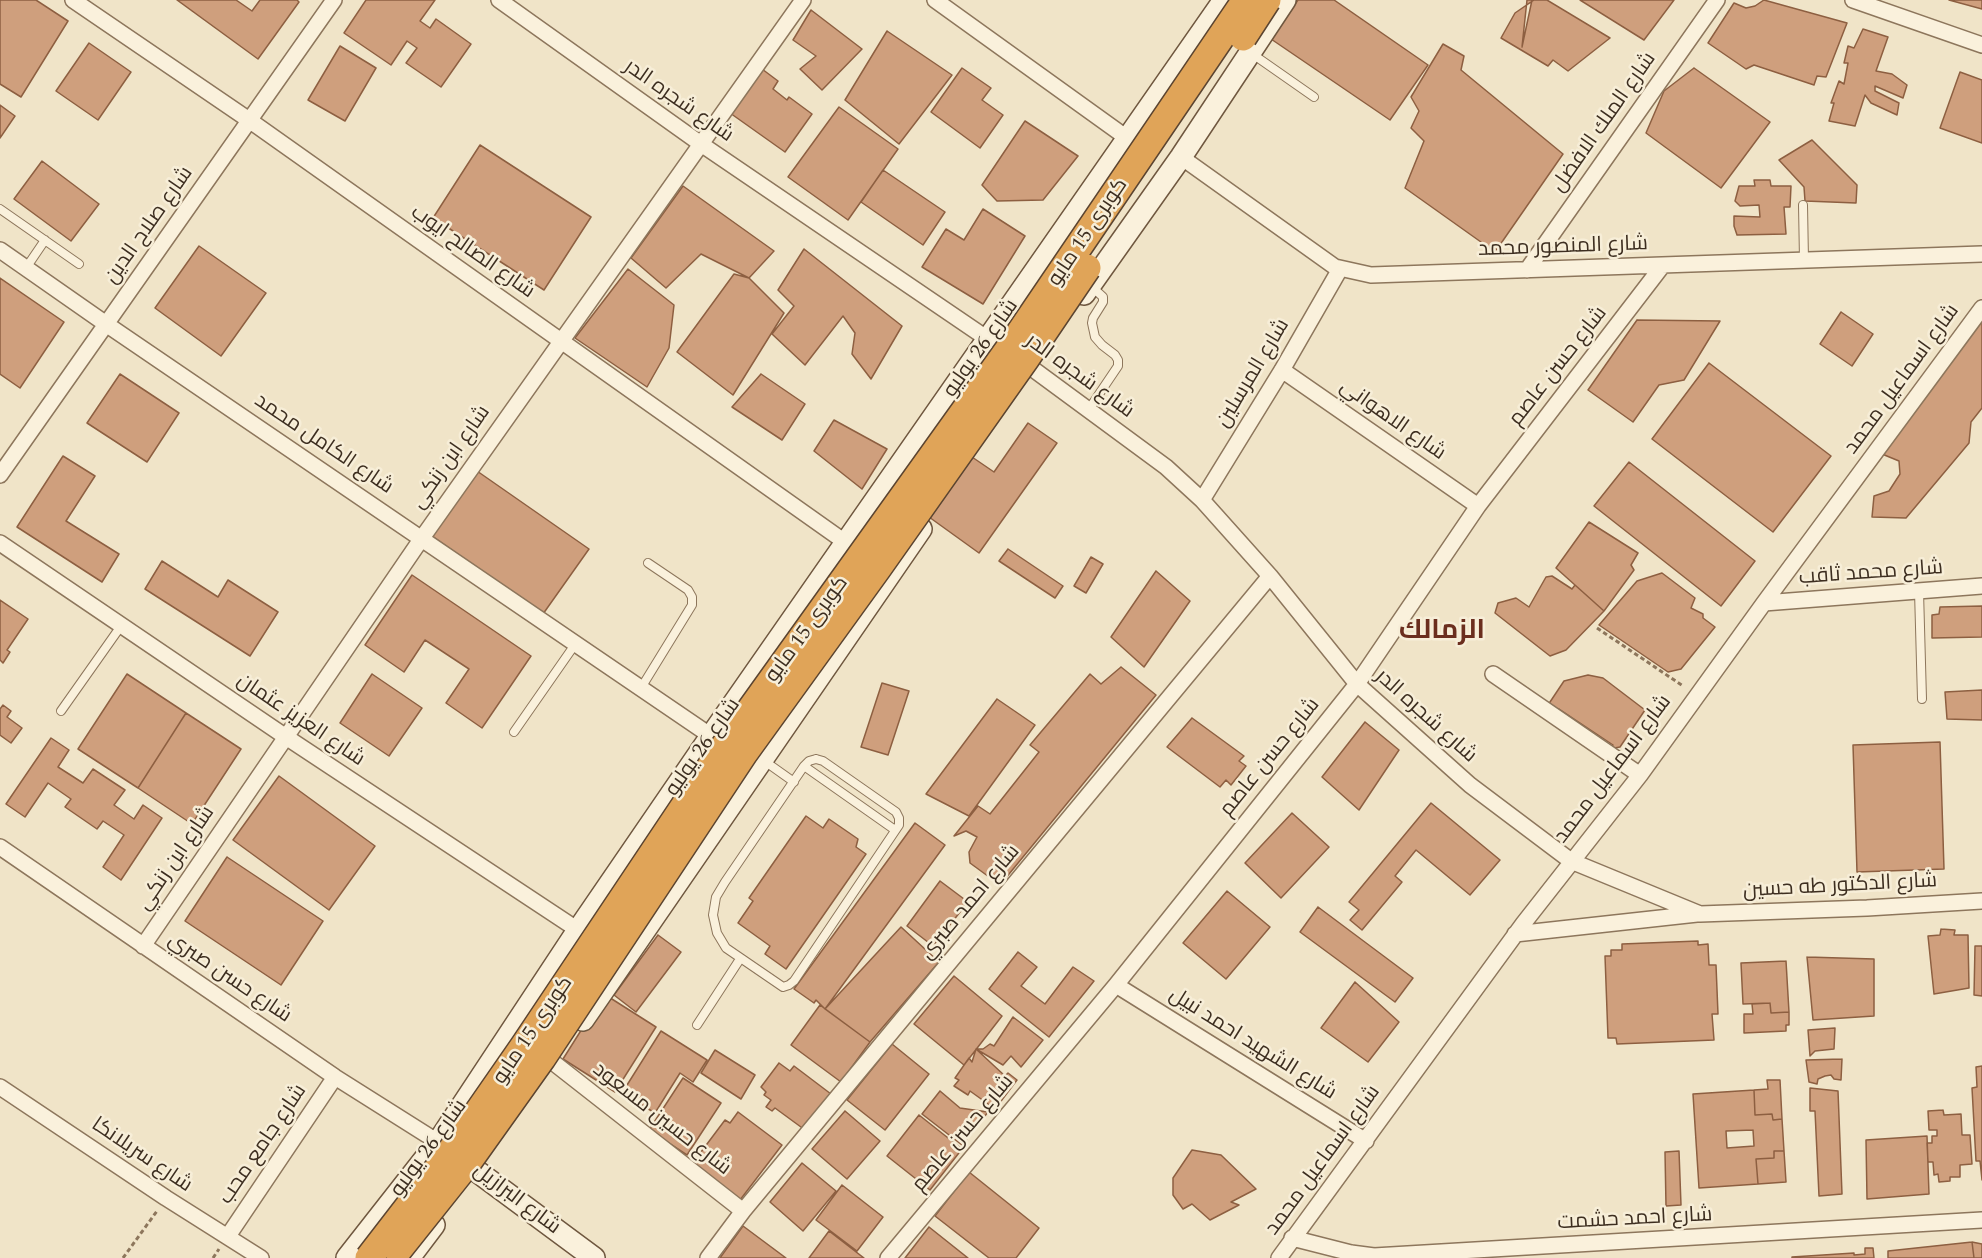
<!DOCTYPE html>
<html>
<head>
<meta charset="utf-8">
<style>
	body { margin:0 }
	canvas { display:block; background:#f0e4c8 }
</style>
</head>
<body>
<canvas width="1982" height="1258"></canvas>
<script>
const g = document.querySelector('canvas').getContext('2d');
g.lineJoin = 'round';
function fillPath(path, color) {
  g.fillStyle = color;
  g.fill(path, 'evenodd');
}
function toPath(rows) {
  const path = new Path2D();
  for (const r of rows) {
    path.moveTo(r[0], r[1]);
    for (let i = 2; i < r.length; i += 2) path.lineTo(r[i], r[i + 1]);
  }
  return path;
}
function trace(path, color, width, dash) {
  g.strokeStyle = color;
  g.lineWidth = width;
  g.lineCap = dash ? 'butt' : 'round';
  g.setLineDash(dash || []);
  g.stroke(path);
}
function write(font, color, halo, rows, align = 'center') {
  g.font = font + ' Spectral,Cairo,serif';
  g.lineWidth = 5;
  g.setLineDash([]);
  g.textBaseline = 'middle';
  g.strokeStyle = halo;
  g.fillStyle = color;
  for (const [text, x, y, turn = 0] of rows) {
    g.save();
    g.translate(x, y);
    g.rotate((+turn || 0) * Math.PI / 180);
    g.textAlign = isNaN(turn) ? turn : align;
    if (halo) g.strokeText(text, 0, 0);
    g.fillText(text, 0, 0);
    g.restore();
  }
}
const building = toPath([
	[0,0,36,0,68,21,21,97,0,84,0,0],
	[177,0,236,0,252,11,260,0,297,0,299,2,258,59,177,0],
	[366,0,435,0,420,21,430,28,436,19,471,44,441,87,406,63,417,48,407,41,391,65,344,33,366,0],
	[1298,0,1334,0,1428,65,1390,120,1271,39,1298,0],
	[1527,0,1532,0,1522,47,1527,0],
	[1534,0,1547,0,1610,38,1568,71,1553,60,1548,66,1501,38,1515,13,1534,0],
	[1580,0,1674,0,1644,40,1580,0],
	[1764,0,1847,23,1826,77,1817,76,1814,85,1754,65,1746,69,1708,43,1734,3,1746,8,1755,6,1764,0],
	[1949,0,1982,0,1982,9,1949,0],
	[811,10,862,49,822,90,800,69,816,56,793,40,811,10],
	[1863,29,1888,37,1876,71,1892,74,1907,85,1903,98,1875,86,1875,91,1899,103,1897,115,1871,103,1865,95,1855,126,1829,121,1834,103,1831,103,1839,81,1844,84,1848,63,1844,63,1848,46,1854,48,1863,29],
	[887,31,952,75,899,144,845,100,887,31],
	[89,43,131,72,98,120,56,91,89,43],
	[1443,44,1464,56,1461,70,1563,154,1495,252,1405,188,1424,141,1411,128,1419,111,1411,97,1443,44],
	[340,46,376,68,345,121,308,100,340,46],
	[962,68,991,88,982,100,1003,115,980,148,931,112,962,68],
	[1694,68,1770,122,1721,188,1646,133,1664,91,1694,68],
	[762,69,778,81,773,89,787,100,789,97,812,114,785,152,730,113,762,69],
	[1960,72,1982,80,1982,143,1940,128,1960,72],
	[0,105,15,116,0,138,0,105],
	[839,107,898,149,848,220,788,177,839,107],
	[1025,121,1078,156,1043,200,997,201,982,185,1025,121],
	[1812,140,1857,185,1856,203,1805,201,1804,187,1779,160,1812,140],
	[480,145,591,217,544,290,433,218,480,145],
	[42,161,99,204,71,241,14,199,42,161],
	[883,170,945,212,923,245,861,202,883,170],
	[1754,180,1770,180,1771,186,1791,186,1790,207,1784,207,1786,234,1737,235,1734,226,1734,216,1760,217,1759,205,1740,206,1735,201,1739,186,1755,186,1754,180],
	[683,186,774,251,749,278,701,254,666,288,631,258,683,186],
	[983,209,1025,236,983,304,922,267,946,229,964,240,983,209],
	[199,246,266,293,221,356,155,308,199,246],
	[804,249,902,326,871,379,852,354,855,333,843,316,805,365,772,334,794,306,778,290,804,249],
	[628,269,674,305,669,348,647,387,575,338,628,269],
	[734,274,749,278,784,313,733,395,677,352,734,274],
	[0,278,64,322,20,388,0,374,0,278],
	[1841,312,1873,334,1852,366,1820,344,1841,312],
	[1982,316,1982,408,1971,422,1969,443,1906,518,1872,517,1874,496,1889,491,1900,474,1899,461,1882,454,1982,316],
	[1637,320,1720,321,1684,380,1659,385,1633,422,1588,390,1637,320],
	[1709,363,1831,456,1773,532,1652,439,1709,363],
	[120,374,179,413,147,462,87,423,120,374],
	[761,374,805,404,782,440,732,407,761,374],
	[834,420,887,449,862,489,814,451,834,420],
	[1028,423,1057,443,979,553,929,517,972,457,994,472,1028,423],
	[63,456,95,476,66,521,119,554,102,582,17,527,63,456],
	[1629,462,1755,561,1721,606,1594,506,1629,462],
	[477,471,589,549,543,614,432,536,477,471],
	[1589,522,1638,553,1631,565,1634,570,1604,611,1556,568,1589,522],
	[1008,549,1063,586,1055,598,999,561,1008,549],
	[1091,557,1103,564,1086,593,1074,586,1091,557],
	[162,561,218,597,228,580,278,612,250,656,145,589,162,561],
	[1156,571,1190,601,1144,667,1111,637,1156,571],
	[1662,573,1695,598,1691,608,1703,614,1703,618,1715,627,1681,669,1668,672,1599,625,1637,581,1662,573],
	[412,575,531,656,482,728,446,703,469,669,425,640,404,672,365,645,412,575],
	[1552,576,1572,589,1575,585,1604,611,1566,650,1550,656,1495,613,1498,603,1516,598,1529,607,1546,577,1552,576],
	[0,600,28,619,7,650,10,652,3,663,0,660,0,600],
	[1982,606,1982,637,1932,638,1932,615,1939,614,1940,607,1982,606],
	[1121,667,1156,695,1000,885,970,863,969,852,977,837,966,831,954,836,978,806,990,814,1039,752,1030,745,1090,674,1101,684,1121,667],
	[127,674,186,713,138,788,78,749,127,674],
	[372,674,422,708,389,756,340,723,372,674],
	[1588,675,1603,678,1645,710,1620,747,1609,749,1613,745,1559,709,1552,709,1548,705,1564,681,1588,675],
	[882,683,909,691,888,755,861,747,882,683],
	[1982,690,1982,720,1947,719,1945,692,1982,690],
	[997,699,1035,725,969,816,926,794,997,699],
	[3,705,11,711,7,717,22,728,11,743,0,735,0,709,3,705],
	[186,713,241,749,192,824,138,788,186,713],
	[1192,718,1244,756,1239,761,1246,766,1231,785,1226,780,1220,787,1167,747,1192,718],
	[1365,722,1399,750,1359,810,1322,777,1365,722],
	[51,738,69,750,58,767,83,783,93,769,125,790,114,805,134,819,143,805,162,818,121,880,103,867,124,835,103,821,97,829,65,807,71,799,48,783,25,817,6,804,51,738],
	[1940,742,1944,869,1857,872,1853,745,1940,742],
	[279,776,375,846,329,910,233,840,279,776],
	[1431,803,1500,860,1470,895,1416,850,1395,876,1402,882,1362,930,1350,920,1359,910,1349,902,1431,803],
	[1292,813,1329,847,1281,898,1245,863,1292,813],
	[806,816,823,828,829,819,858,839,856,847,866,854,786,969,765,954,770,946,738,923,753,901,749,898,806,816],
	[915,823,945,845,825,1009,816,1000,814,1003,794,989,915,823],
	[227,857,323,921,281,985,185,921,227,857],
	[940,881,968,902,933,946,907,926,940,881],
	[1227,891,1270,927,1226,979,1183,943,1227,891],
	[1318,907,1413,978,1395,1002,1300,932,1318,907],
	[901,927,939,962,870,1042,825,1009,901,927],
	[1941,929,1955,930,1954,935,1968,935,1969,988,1934,994,1928,936,1940,935,1941,929],
	[658,935,681,952,636,1012,614,995,658,935],
	[1698,941,1698,945,1708,944,1709,965,1716,965,1718,1014,1712,1014,1714,1040,1617,1044,1616,1038,1608,1038,1605,956,1611,956,1611,950,1622,950,1622,944,1698,941],
	[1975,946,1982,946,1982,996,1974,995,1975,946],
	[1018,952,1037,967,1021,986,1045,1004,1073,967,1094,981,1049,1037,989,989,1018,952],
	[1807,957,1874,959,1874,1016,1813,1020,1807,957],
	[1786,961,1789,1012,1771,1013,1770,1003,1743,1004,1741,963,1786,961],
	[954,976,1002,1016,964,1065,914,1024,954,976],
	[1355,982,1399,1022,1368,1062,1321,1028,1355,982],
	[604,994,656,1027,615,1092,563,1059,604,994],
	[1770,1003,1771,1013,1789,1012,1789,1025,1786,1025,1786,1031,1744,1033,1744,1014,1753,1014,1752,1004,1770,1003],
	[820,1005,870,1042,841,1082,791,1045,820,1005],
	[1013,1017,1043,1040,1021,1067,1011,1056,1003,1065,976,1049,983,1049,990,1044,994,1046,1013,1017],
	[1835,1028,1834,1049,1815,1051,1810,1056,1808,1030,1835,1028],
	[661,1031,707,1060,693,1082,680,1073,655,1113,622,1093,661,1031],
	[892,1044,929,1074,885,1130,847,1100,892,1044],
	[976,1049,1005,1076,1008,1073,1017,1080,995,1109,970,1091,968,1095,954,1086,959,1080,955,1078,969,1058,972,1062,976,1049],
	[715,1050,755,1075,741,1099,701,1073,715,1050],
	[1842,1059,1841,1080,1834,1079,1831,1075,1825,1076,1818,1079,1817,1084,1809,1082,1806,1060,1842,1059],
	[779,1063,790,1071,794,1066,831,1094,805,1130,775,1108,772,1111,766,1107,771,1100,764,1095,766,1092,761,1087,779,1063],
	[1982,1066,1982,1180,1980,1161,1976,1161,1972,1088,1977,1087,1976,1067,1982,1066],
	[683,1078,721,1103,687,1155,649,1130,683,1078],
	[1767,1080,1780,1080,1782,1119,1773,1120,1772,1114,1755,1115,1754,1090,1768,1089,1767,1080],
	[1810,1088,1838,1091,1842,1194,1819,1196,1815,1111,1810,1111,1810,1088],
	[1754,1090,1755,1115,1772,1114,1773,1120,1782,1119,1784,1151,1774,1151,1774,1158,1756,1159,1758,1184,1699,1188,1693,1094,1754,1090],
	[1753,1130,1754,1146,1727,1148,1726,1131,1753,1130],
	[940,1091,960,1108,988,1112,962,1145,922,1114,940,1091],
	[1943,1110,1944,1115,1961,1114,1962,1135,1970,1135,1972,1164,1960,1165,1960,1177,1950,1177,1950,1181,1939,1182,1938,1174,1934,1175,1933,1162,1928,1162,1927,1143,1932,1143,1932,1136,1937,1136,1937,1130,1929,1130,1928,1111,1943,1110],
	[845,1111,880,1141,847,1179,812,1149,845,1111],
	[738,1112,782,1145,740,1200,692,1164,725,1120,730,1123,738,1112],
	[919,1115,962,1149,930,1190,887,1156,919,1115],
	[1927,1136,1929,1194,1867,1199,1866,1140,1927,1136],
	[1192,1150,1221,1155,1256,1189,1231,1202,1239,1205,1210,1220,1192,1204,1183,1209,1173,1195,1173,1178,1192,1150],
	[1679,1151,1681,1205,1666,1206,1665,1152,1679,1151],
	[1774,1151,1784,1151,1786,1182,1758,1184,1756,1159,1774,1158,1774,1151],
	[802,1163,836,1191,803,1231,770,1202,802,1163],
	[969,1172,1039,1228,1016,1258,989,1258,935,1216,969,1172],
	[842,1185,883,1217,857,1251,816,1220,842,1185],
	[743,1226,786,1258,720,1258,743,1226],
	[929,1227,968,1258,905,1258,929,1227],
	[829,1231,864,1258,809,1258,829,1231],
	[1972,1242,1974,1258,1888,1258,1888,1251,1972,1242],
	[1972,1242,1982,1244,1982,1258,1974,1258,1972,1242],
	[1865,1248,1873,1248,1874,1258,1792,1258,1792,1257,1854,1253,1854,1255,1865,1254,1865,1248]
]);
fillPath(building, '#cf9f7d');
trace(building, '#8d5f41', 1.5);
const lane = toPath([
	[1251,53,1314,97],
	[1803,205,1804,260],
	[0,209,79,264],
	[26,268,45,240],
	[1089,409,1118,366,1118,360,1115,355,1102,345,1095,337,1092,323,1093,318,1103,302,1103,297,1091,286],
	[1919,591,1922,699],
	[641,688,692,605,692,597,688,590,648,563],
	[61,711,121,626],
	[514,732,576,643],
	[816,759,823,761,896,812,899,818,899,825,794,981,789,985,783,987,726,948,717,933,713,915,716,897,725,882,804,766,809,761,816,759],
	[763,760,794,782],
	[804,766,895,830],
	[697,1025,740,959]
]);
const street = toPath([
	[73,0,249,120,845,542],
	[499,0,701,144,995,344],
	[935,0,1127,138],
	[1853,0,1982,45],
	[1181,157,1335,267,1371,275,1982,254],
	[0,250,106,324,711,736],
	[1527,270,1717,0],
	[1018,358,1166,467,1202,500,1270,576,1357,684,1470,785,1571,861,1700,914,1867,908,1982,901],
	[1282,370,1478,506],
	[0,475,334,0],
	[1202,500,1282,370,1340,269],
	[0,543,286,737,578,930],
	[1764,603,1982,586],
	[1493,674,1640,775],
	[0,847,335,1077,438,1142],
	[1515,934,1697,914],
	[143,946,422,538,803,0],
	[1116,985,1366,1141],
	[554,1063,743,1211],
	[0,1087,166,1198,261,1258],
	[228,1236,335,1077],
	[1292,1238,1351,1253,1374,1256,1982,1220],
	[708,1258,743,1211,1270,576],
	[888,1258,1116,985,1357,684,1478,506,1663,265],
	[1279,1258,1523,924,1640,775,1764,603,1982,308]
]);
const secondary = toPath([
	[1084,294,1181,157,1285,0],
	[583,1020,921,529],
	[455,1155,594,1258],
	[347,1258,438,1142,578,930,711,736,1224,0],
	[409,1258,434,1225]
]);
trace(lane, '#8d765c', 10);
trace(street, '#8d765c', 18);
trace(secondary, '#6f573f', 24);
trace(toPath([
	[1597,628,1683,686],
	[123,1258,157,1211],
	[213,1258,219,1249]
]), '#8d765c', 3, [4.5, 3]);
trace(lane, '#faf1dc', 8);
trace(street, '#faf1dc', 15);
trace(secondary, '#faf1dc', 21);
const highwayBridge = toPath([
	[1243,37,1267,0],
	[398,1250,465,1166,542,1058,744,753,877,569,1026,358,1087,268],
	[369,1258,447,1157,524,1046,726,744,1009,349,1246,0]
]);
trace(highwayBridge, '#5b4430', 30, []);
trace(highwayBridge, '#e0a458', 27);
write('21px', '#3d2e20', '#f7eed8', [
	["شارع شجره الدر",678,102,35],
	["شارع الملك الافضل",1605,123,-55],
	["شارع صلاح الدين",150,226,-55],
	["كوبرى 15 مايو",1089,233,-56],
	["شارع المنصور محمد",1563,248,-2],
	["شارع الصالح ايوب",472,253,35],
	["شارع 26 يوليو",982,349,-55],
	["شارع حسن عاصم",1559,367,-52],
	["شارع المرسلين",1254,374,-59],
	["شارع شجره الدر",1079,377,36],
	["شارع اسماعيل محمد",1903,380,-54],
	["شارع الاهواني",1392,421,35],
	["شارع الكامل محمد",323,445,34],
	["شارع ابن زنكي",452,458,-55],
	["شارع محمد ثاقب",1871,574,-4],
	["كوبرى 15 مايو",808,630,-54],
	["شارع شجره الدر",1425,717,42],
	["شارع العزيز عثمان",300,721,34],
	["شارع 26 يوليو",704,748,-55],
	["شارع حسن عاصم",1271,758,-51],
	["شارع اسماعيل محمد",1614,770,-53],
	["شارع ابن زنكي",177,859,-56],
	["شارع الدكتور طه حسين",1840,887,-3],
	["شارع احمد صبري",971,903,-50],
	["شارع حسن صبري",229,979,34],
	["كوبرى 15 مايو",534,1031,-56],
	["شارع الشهيد احمد نبيل",1252,1045,32],
	["شارع حسين مسعود",661,1120,38],
	["شارع حسن عاصم",964,1134,-50],
	["شارع جامع محب",264,1145,-56],
	["شارع 26 يوليو",430,1149,-54],
	["شارع سريلانكا",141,1156,34],
	["شارع اسماعيل محمد",1324,1161,-54],
	["شارع البرازيل",516,1200,37],
	["شارع احمد حشمت",1635,1220,-3]
]);
write('bold 27px', '#6b2e1e', '#f7eed8', [
	["الزمالك",1442,633]
]);
</script>
</body>
</html>
